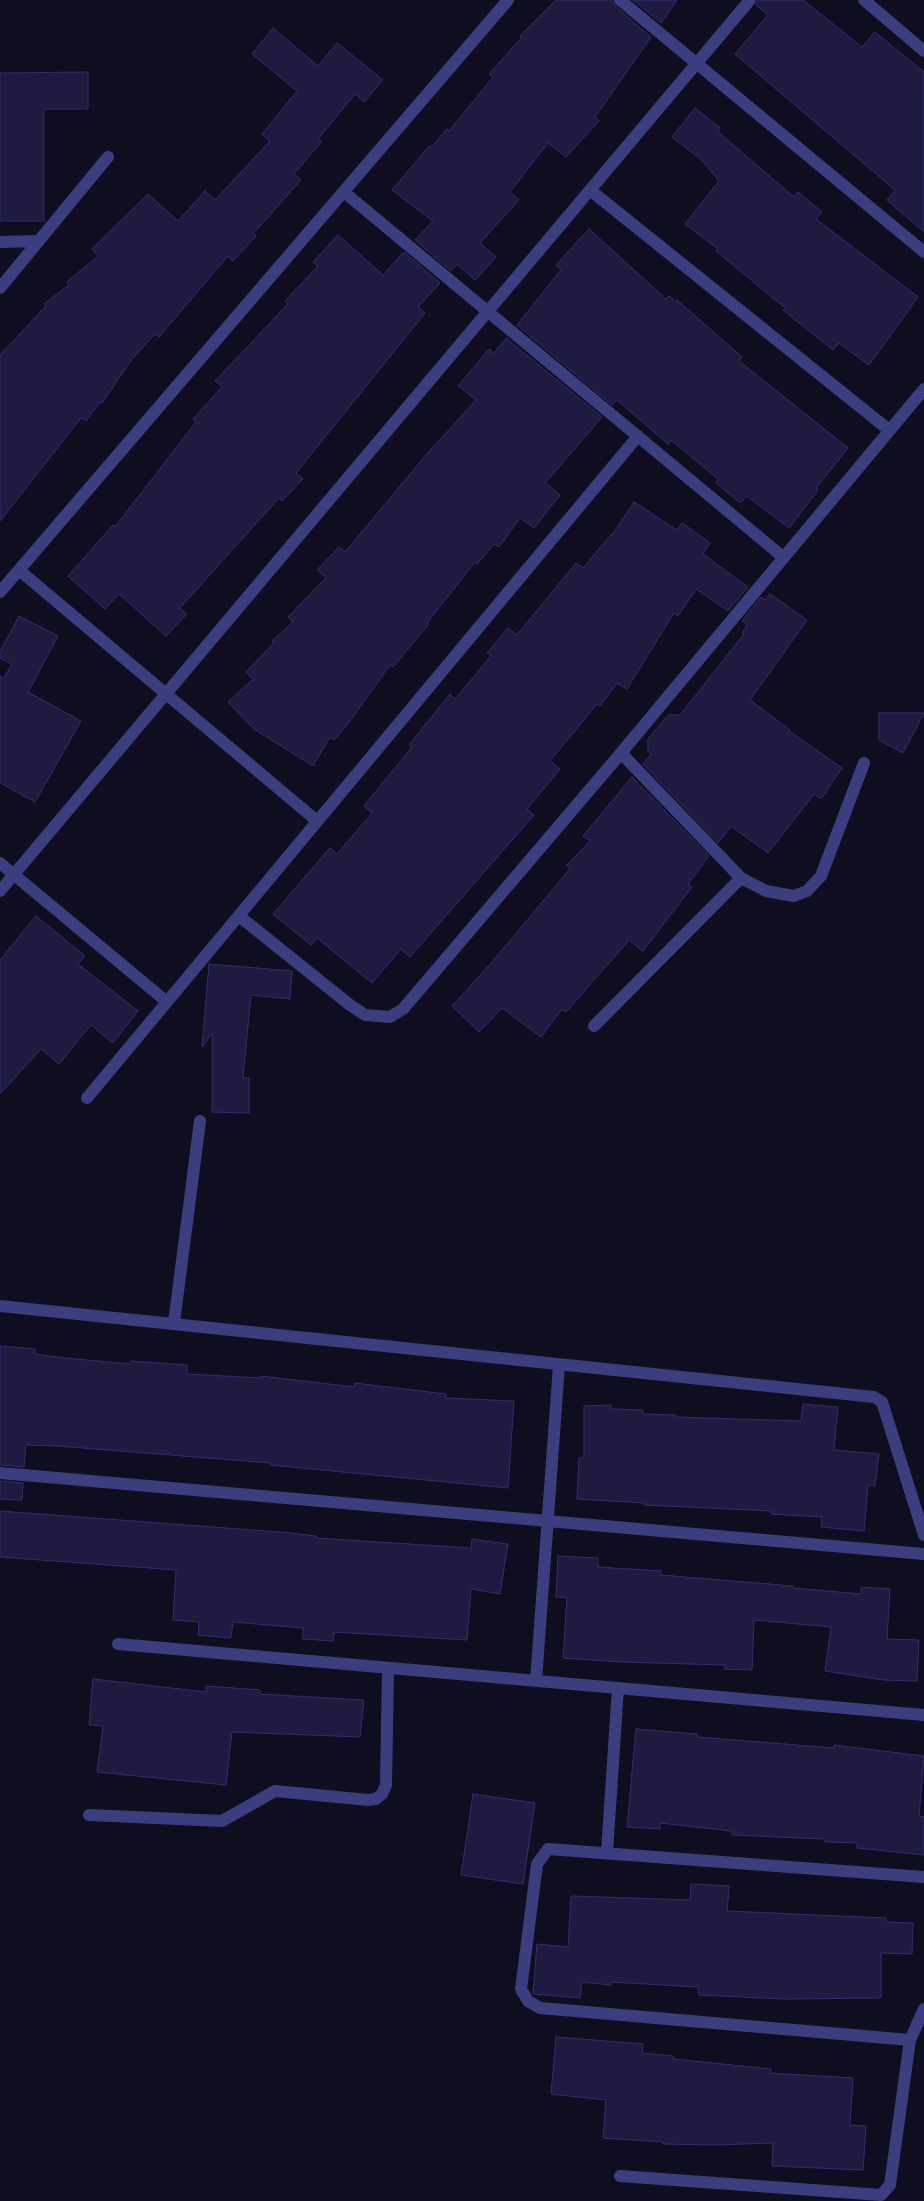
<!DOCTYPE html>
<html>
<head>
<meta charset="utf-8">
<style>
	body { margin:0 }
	canvas { display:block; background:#0f0d20 }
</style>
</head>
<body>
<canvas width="924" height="2201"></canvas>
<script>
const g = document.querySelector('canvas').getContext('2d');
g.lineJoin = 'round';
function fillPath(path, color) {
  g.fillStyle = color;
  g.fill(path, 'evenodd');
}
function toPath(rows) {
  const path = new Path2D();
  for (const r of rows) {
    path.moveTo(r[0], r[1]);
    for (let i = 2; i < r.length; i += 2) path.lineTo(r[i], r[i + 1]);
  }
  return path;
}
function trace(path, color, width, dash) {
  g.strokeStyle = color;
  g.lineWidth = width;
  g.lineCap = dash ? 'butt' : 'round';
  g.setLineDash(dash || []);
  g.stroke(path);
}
const building = toPath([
	[556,0,612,0,615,6,651,37,595,117,599,121,566,157,548,143,510,192,519,200,480,243,496,257,475,280,457,264,451,271,415,240,433,221,392,190,429,146,431,148,447,129,449,131,493,77,489,74,522,37,520,36,556,0],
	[633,0,677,0,661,23,633,0],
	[758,0,803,0,862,47,875,32,924,72,924,232,887,200,895,190,735,54,768,15,756,5,758,0],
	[273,28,318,66,337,43,383,80,364,102,355,94,318,139,321,142,294,174,301,180,253,234,256,236,233,261,228,256,159,337,155,334,132,359,102,403,100,402,86,421,81,418,0,521,0,355,46,306,44,304,69,285,67,282,98,256,92,249,148,194,178,221,205,191,215,200,270,141,262,134,297,91,252,54,273,28],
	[88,72,88,109,44,109,44,221,0,221,0,73,88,72],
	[695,108,720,128,718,132,794,197,798,192,822,212,816,219,918,297,869,365,839,343,833,350,783,310,785,308,716,251,718,249,685,224,719,181,702,160,672,137,695,108],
	[589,229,666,299,669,296,676,302,677,300,742,357,739,361,848,448,816,488,818,490,789,528,747,496,740,503,716,483,718,479,671,440,668,444,617,400,612,405,517,325,561,270,556,265,589,229],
	[338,235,383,275,404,252,440,283,418,307,425,313,296,473,303,479,282,501,279,498,180,608,187,614,166,636,119,594,105,609,68,576,113,525,115,527,196,422,193,419,222,387,215,381,288,304,285,301,318,266,313,262,338,235],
	[506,338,602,417,545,483,560,495,534,528,520,518,499,547,494,544,477,564,475,562,427,623,429,624,393,667,390,665,347,725,334,740,330,737,313,766,254,729,228,702,253,679,246,672,274,643,272,641,293,622,288,617,326,578,317,570,339,547,345,552,426,455,476,400,458,386,489,349,494,353,506,338],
	[634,502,677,530,682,523,710,543,703,554,748,587,728,611,696,589,678,616,674,613,627,689,617,683,600,706,597,704,550,761,560,769,527,809,534,815,410,957,401,949,372,983,317,938,311,945,273,914,330,848,337,854,372,813,364,806,412,747,409,745,450,694,455,699,491,656,487,653,508,628,517,635,576,563,583,568,617,528,634,502],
	[770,594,807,620,750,700,790,730,789,731,842,768,821,799,814,794,768,853,731,826,718,843,643,764,651,754,648,751,648,739,668,715,680,715,744,634,742,633,747,625,742,621,761,597,765,600,770,594],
	[19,616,58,636,28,692,81,721,35,802,0,783,0,676,4,678,12,664,0,658,0,652,19,616],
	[879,713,924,713,903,753,879,740,879,713],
	[632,777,709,856,688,884,692,887,643,951,629,940,566,1012,562,1009,541,1037,502,1008,479,1032,452,1006,493,961,570,869,567,865,590,841,583,836,632,777],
	[36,916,85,956,78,964,138,1011,113,1043,91,1025,59,1064,41,1049,0,1094,0,960,36,916],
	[209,964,292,971,290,999,251,995,243,1078,249,1078,249,1113,212,1112,212,1033,202,1047,209,964],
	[0,1346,35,1349,35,1354,65,1358,130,1364,131,1361,187,1365,187,1374,261,1378,261,1376,354,1387,355,1383,446,1394,446,1398,514,1401,508,1488,271,1465,271,1463,57,1446,26,1445,24,1467,0,1465,0,1346],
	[803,1404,838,1407,834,1450,879,1454,875,1486,868,1485,864,1531,821,1527,822,1517,771,1514,772,1511,644,1505,645,1503,577,1499,579,1458,584,1458,584,1406,611,1405,611,1409,643,1410,643,1414,676,1415,676,1417,801,1421,803,1404],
	[0,1481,23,1483,22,1500,0,1499,0,1481],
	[0,1511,292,1533,316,1536,316,1538,471,1548,472,1539,508,1544,500,1594,471,1589,467,1640,334,1632,333,1641,303,1639,303,1628,233,1622,231,1638,198,1635,199,1622,173,1620,176,1570,0,1557,0,1511],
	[558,1556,598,1558,598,1567,661,1571,661,1575,793,1586,793,1588,861,1594,861,1587,890,1589,887,1639,919,1640,917,1681,883,1680,825,1671,831,1627,754,1620,752,1670,724,1669,725,1665,621,1662,563,1658,567,1598,556,1597,558,1556],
	[93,1679,206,1692,206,1686,260,1690,260,1694,364,1700,360,1737,232,1732,226,1785,97,1772,103,1726,89,1725,93,1679],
	[636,1729,697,1734,697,1737,834,1748,834,1745,924,1756,919,1816,924,1817,924,1855,857,1848,857,1843,825,1842,825,1839,732,1835,732,1831,660,1823,660,1829,627,1827,636,1729],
	[473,1794,535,1803,523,1884,461,1875,473,1794],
	[691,1884,729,1886,727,1911,886,1918,886,1922,913,1923,912,1954,881,1953,881,1998,784,1999,699,1995,698,1987,611,1982,611,1985,582,1982,580,1998,533,1994,537,1944,568,1947,571,1896,690,1900,691,1884],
	[556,2037,643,2044,642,2053,673,2056,673,2059,771,2069,770,2073,853,2078,850,2125,866,2126,863,2170,772,2166,773,2143,716,2145,663,2144,663,2142,603,2138,606,2100,551,2094,556,2037]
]);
fillPath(building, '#1e1a40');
trace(building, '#332d6b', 1);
trace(toPath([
	[620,0,924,252],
	[864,0,924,51],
	[590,190,889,430],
	[344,192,783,557],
	[0,242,39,241],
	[0,288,108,157],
	[19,570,317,821],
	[0,592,508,0],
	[621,753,741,878,766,891,794,896,807,891,821,876,864,763],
	[0,863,167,1002],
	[0,891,750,0],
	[239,916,350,1005,365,1015,390,1017,403,1009,621,753,924,389],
	[594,1026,741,878],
	[87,1098,638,436],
	[0,1306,874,1397,882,1402,924,1535],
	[174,1323,200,1121],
	[0,1473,924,1554],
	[118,1644,924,1715],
	[536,1681,559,1365],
	[89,1815,222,1821,275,1791,368,1800,376,1799,382,1794,386,1785,388,1668],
	[607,1852,618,1688],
	[910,2040,540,2008,528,2001,521,1989,537,1864,548,1849,924,1877],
	[620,2176,881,2195,890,2185,910,2040,924,2009]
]), '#3a3e7e', 12);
</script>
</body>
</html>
